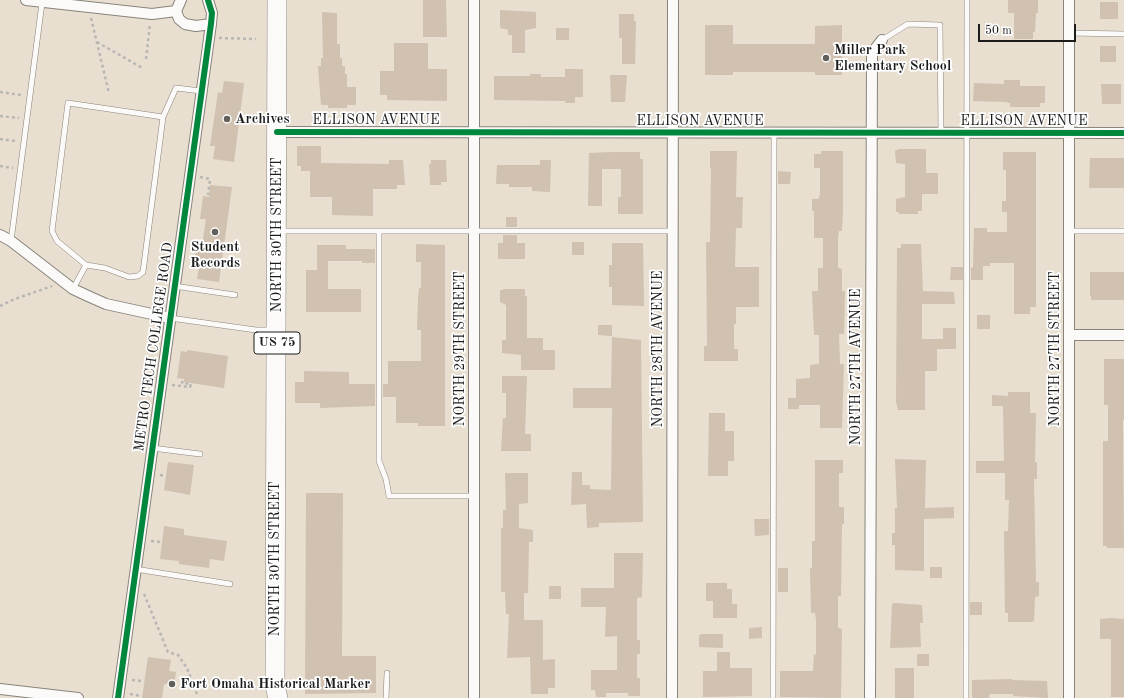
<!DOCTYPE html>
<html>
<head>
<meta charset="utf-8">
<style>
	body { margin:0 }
	#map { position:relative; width:1124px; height:698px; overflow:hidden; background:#e8dfd0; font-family:"Old Standard TT",serif }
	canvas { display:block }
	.scale { position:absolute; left:978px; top:24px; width:98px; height:18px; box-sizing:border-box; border:2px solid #1c1c1c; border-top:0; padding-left:5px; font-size:12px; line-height:14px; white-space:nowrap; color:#1c1c1c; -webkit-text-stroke:3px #fff; paint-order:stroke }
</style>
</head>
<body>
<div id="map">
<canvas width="1124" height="698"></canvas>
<div class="scale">50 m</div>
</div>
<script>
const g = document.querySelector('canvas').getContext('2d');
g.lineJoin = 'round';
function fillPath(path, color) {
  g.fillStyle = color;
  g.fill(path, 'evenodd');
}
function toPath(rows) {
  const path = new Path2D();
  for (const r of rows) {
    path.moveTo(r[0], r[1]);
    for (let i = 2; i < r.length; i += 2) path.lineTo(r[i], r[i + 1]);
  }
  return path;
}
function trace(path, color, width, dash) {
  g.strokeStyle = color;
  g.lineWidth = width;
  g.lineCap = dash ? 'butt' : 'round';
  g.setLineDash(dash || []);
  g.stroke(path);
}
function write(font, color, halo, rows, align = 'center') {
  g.font = font + ' "Old Standard TT",serif';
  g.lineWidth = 3.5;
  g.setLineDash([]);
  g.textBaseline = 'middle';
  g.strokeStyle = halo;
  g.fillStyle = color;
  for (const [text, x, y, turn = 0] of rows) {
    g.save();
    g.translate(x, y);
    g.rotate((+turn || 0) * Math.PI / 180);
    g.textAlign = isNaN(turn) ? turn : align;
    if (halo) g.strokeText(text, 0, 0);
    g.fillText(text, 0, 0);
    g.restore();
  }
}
fillPath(toPath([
	[423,0,446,0,447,37,423,37],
	[1008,0,1038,0,1038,13,1036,13,1035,32,1033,32,1033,39,1014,39,1014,13,1008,13],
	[1100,2,1118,2,1118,19,1100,19],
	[500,10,536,12,536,28,525,30,525,53,512,53,512,35,508,35,508,30,500,28],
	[322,12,337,13,337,44,340,44,340,58,342,58,342,66,345,66,345,74,347,74,347,87,356,87,356,105,347,105,347,108,328,108,328,105,321,105,318,66,321,66,321,58,323,58],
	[619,14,634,14,634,21,636,21,635,64,622,64,622,38,619,38],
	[705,25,733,25,733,44,815,44,815,26,842,25,842,75,815,75,815,72,733,72,733,75,705,75],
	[556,28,569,28,569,40,556,40],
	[394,43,428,43,428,69,447,69,447,101,387,100,387,95,380,95,380,71,394,71],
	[1100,46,1116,46,1116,62,1100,62],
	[565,69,583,69,583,97,575,97,575,103,565,103,565,101,494,100,494,76,530,76,530,74,541,74,541,77,565,77],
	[610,75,627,75,625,102,611,102],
	[1004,80,1020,80,1020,86,1045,86,1045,103,1040,103,1040,107,1010,107,1010,103,1004,102,973,101,974,83,1004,84],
	[224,81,244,83,234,162,213,159,215,146,210,146,218,92,222,93],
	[1101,84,1121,84,1121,104,1102,104],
	[297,146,321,146,321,163,389,164,389,160,403,160,405,185,397,185,397,189,373,189,373,216,332,215,332,197,310,197,310,171,301,171,301,166,297,166],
	[899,149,926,149,926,173,938,173,938,194,922,194,922,211,918,211,918,214,899,214,899,212,896,212,896,199,905,197,905,164,896,163,895,151],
	[710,151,737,151,736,197,743,197,742,228,736,228,735,267,759,267,759,307,736,307,736,324,734,324,734,349,738,349,738,361,704,361,704,346,707,346,706,242,710,242,711,168,710,168],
	[821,151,843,151,843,211,842,231,839,231,838,238,838,268,842,269,842,291,845,291,844,334,839,334,840,364,844,364,842,428,820,428,820,405,799,405,799,409,788,409,788,398,796,398,796,379,810,378,810,365,819,364,819,335,814,335,812,291,818,291,818,268,823,268,823,238,814,238,814,211,812,211,812,199,818,199,820,195,820,168,814,168,814,154,821,154],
	[612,152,640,152,640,159,643,159,643,214,618,214,618,197,621,197,621,169,602,169,602,206,588,206,589,153],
	[1003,152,1036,152,1036,307,1030,307,1030,314,1014,314,1014,263,990,263,990,266,983,266,983,280,971,280,971,268,973,267,974,228,987,228,987,232,1007,232,1007,212,1002,212,1002,201,1006,201,1006,170,1003,170],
	[1090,158,1124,158,1124,188,1089,188],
	[431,160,446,160,447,182,441,182,441,185,430,185,429,164,431,164],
	[540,160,551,160,550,192,532,191,532,187,509,187,509,184,496,184,497,165,540,165],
	[778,171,791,172,790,184,778,184],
	[210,185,232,187,219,282,197,279,199,267,193,267,197,244,202,245,206,219,200,219,203,196,209,197],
	[506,217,517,217,517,227,506,227],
	[503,235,517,235,517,243,525,243,525,259,498,259,498,243,503,243],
	[572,242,584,242,584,255,572,255],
	[612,243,643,243,644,306,612,305,612,287,609,287,609,265,612,265],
	[416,244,445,245,445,426,418,426,418,423,396,423,396,397,383,397,383,384,388,384,388,361,421,361,421,330,417,330,418,297,419,288,421,288,421,262,416,262],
	[901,244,921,244,923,291,954,292,955,304,922,304,922,339,943,339,943,328,956,328,956,349,937,349,937,371,925,371,925,410,898,410,896,402,897,248,901,248],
	[317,245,346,245,346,249,375,249,375,263,362,263,362,261,328,261,328,289,361,289,361,312,306,312,306,270,317,270],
	[951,267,963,267,963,280,950,280],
	[1090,272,1124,272,1124,300,1091,300,1091,296,1090,296],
	[503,289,525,289,525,296,527,296,527,338,543,338,543,350,555,350,555,370,521,370,521,355,502,353,502,340,506,340,506,305,500,302,500,290,503,290],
	[977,315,990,315,990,329,977,329],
	[598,325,612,325,612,336,598,335],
	[612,337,641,340,643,522,599,523,599,527,587,528,586,504,571,505,572,472,582,472,582,485,590,485,590,489,611,490,612,408,573,408,573,388,611,388],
	[187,350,228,356,224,388,184,382,184,379,177,378,181,351,187,352],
	[1104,359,1124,359,1124,420,1123,420,1124,548,1107,548,1107,546,1103,546,1103,441,1108,441,1108,405,1104,405],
	[304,371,349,372,349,384,375,384,375,406,320,408,320,403,295,403,295,382,304,382],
	[502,376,527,376,525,434,531,434,531,451,501,451,503,418,506,418,506,393,502,393],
	[1008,392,1030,392,1030,413,1036,413,1035,462,1037,462,1037,479,1034,479,1035,531,1036,582,1039,582,1039,596,1035,597,1034,621,1031,622,1008,622,1008,613,1005,613,1004,531,1008,531,1009,500,1005,500,1005,473,976,473,976,461,1004,461,1003,406,992,406,992,395,1008,396],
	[709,413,725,413,725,431,734,431,734,461,728,461,728,476,708,476],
	[895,459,926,460,925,508,954,507,954,518,924,519,924,571,895,570,895,545,892,545,892,533,895,533,895,508,897,508],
	[815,460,843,460,843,473,839,473,839,507,844,507,844,524,842,524,841,596,838,596,838,628,842,629,841,698,780,697,780,671,813,671,814,654,816,655,816,620,815,613,811,613,810,568,812,568,812,541,815,541],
	[168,462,194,465,190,495,164,490],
	[505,473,528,473,528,503,519,504,519,528,533,530,533,542,529,542,528,593,524,593,524,620,543,620,543,660,555,659,555,688,548,688,548,694,531,694,530,657,507,658,509,614,506,614,505,592,501,592,501,528,503,528,503,510,506,510],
	[306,493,343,493,342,656,376,656,376,693,305,694],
	[754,519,769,519,769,535,755,536],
	[164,526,184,529,184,535,227,541,224,561,210,559,209,568,179,564,179,561,160,559],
	[614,553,643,553,642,597,637,598,637,640,640,640,640,654,637,654,637,678,640,678,640,696,628,696,628,693,606,693,606,697,596,697,595,690,591,690,591,670,617,670,617,636,605,637,606,607,581,607,581,588,614,588],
	[930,567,942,567,942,578,930,578],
	[778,568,788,568,788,592,778,592],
	[706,583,727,583,727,589,732,589,732,604,737,604,737,618,713,618,713,601,706,601],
	[549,586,561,586,561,599,549,599],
	[970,602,982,602,982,615,970,615],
	[895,603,922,605,923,623,920,623,921,647,890,648,892,604],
	[1111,618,1124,619,1124,697,1111,697,1111,639,1100,639,1100,619],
	[762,627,762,638,749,639,749,628],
	[703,634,723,634,723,648,699,647,699,635],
	[717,652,730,652,730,668,752,668,752,696,703,697,703,671,717,671],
	[917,654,929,654,929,666,917,666],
	[148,657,171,660,169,671,176,672,174,685,164,684,162,698,142,698],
	[895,668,914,668,914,698,895,698],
	[1012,679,1012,680,1047,681,1048,698,1013,696,1013,694,990,694,989,698,973,698,972,696,972,680]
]), '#d0c1b0');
const lane = toPath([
	[1069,33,1124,34],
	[882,40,908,24,940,25,941,133],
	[280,231,673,231],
	[379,231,379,461,386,479,389,496,474,496],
	[1069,231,1124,231],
	[11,241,42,3],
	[86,265,57,241,52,231,68,103,163,117],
	[174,286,235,295],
	[73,289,86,265,105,268,129,277,138,276,143,272,163,117,176,88,201,91],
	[170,318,256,330,272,330],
	[152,448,200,454],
	[135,569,230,584],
	[386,698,387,673],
	[773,698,774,133],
	[966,698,967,0]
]);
const street = toPath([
	[26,0,152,14,176,11],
	[181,0,176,11,179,19,185,24,196,26,211,24],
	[277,132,1124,133],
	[0,235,11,241,73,289,88,296,106,304,170,318],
	[1069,335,1124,335],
	[0,689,78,698],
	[118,698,211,24,212,13,208,0],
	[474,698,474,0],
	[672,698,673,0],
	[870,698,872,53,882,40],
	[1069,698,1069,0]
]);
const highway = toPath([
	[277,0,275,686,278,698]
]);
trace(lane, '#88847c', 6);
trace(street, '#88847c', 12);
trace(highway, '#88847c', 20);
trace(toPath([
	[91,18,109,93],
	[219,38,256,39],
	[97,42,144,69],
	[146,59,150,24],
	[0,92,21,95],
	[0,116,19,118],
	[0,139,15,141],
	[0,166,13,168],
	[200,177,210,179,208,195],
	[0,306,15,299,52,286],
	[172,385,190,387,191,384,182,383,183,381],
	[160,475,166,476],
	[151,541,161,542],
	[144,594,168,652,178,655,187,668,198,697],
	[132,680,142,681],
	[130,694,141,696]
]), '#b8b7b4', 2.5, [3, 3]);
trace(lane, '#fcfaf8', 5);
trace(street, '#fcfaf8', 10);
trace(highway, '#fcfaf8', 19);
trace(toPath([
	[277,132,1124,133],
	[118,698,211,24,212,13,208,0]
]), '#00873e', 6);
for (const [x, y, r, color] of [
	[826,58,4,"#63605b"],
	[227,119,4,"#63605b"],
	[215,232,4,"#63605b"],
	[172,684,4,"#63605b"]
]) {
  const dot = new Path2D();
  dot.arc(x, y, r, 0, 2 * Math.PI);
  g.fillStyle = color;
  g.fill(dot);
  trace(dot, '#fff', 1.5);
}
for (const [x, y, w] of [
	[277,343,46]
]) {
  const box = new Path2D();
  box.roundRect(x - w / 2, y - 11, w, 22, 3);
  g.fillStyle = '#fff';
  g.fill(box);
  trace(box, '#1c1c1c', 1);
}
write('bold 13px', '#1c1c1c', null, [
	["US 75",277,343]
]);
write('bold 14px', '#1c1c1c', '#fff', [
	["Miller Park",834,50],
	["Elementary School",834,66],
	["Archives",235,119],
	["Student",215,247,"center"],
	["Records",215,263,"center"],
	["Fort Omaha Historical Marker",180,684]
], 'left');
write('14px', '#1c1c1c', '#fff', [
	["ELLISON AVENUE",376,120],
	["ELLISON AVENUE",700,121],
	["ELLISON AVENUE",1024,121],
	["NORTH 30TH STREET",277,235,-90],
	["METRO TECH COLLEGE ROAD",154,347,-82],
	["NORTH 29TH STREET",460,349,-90],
	["NORTH 28TH AVENUE",658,349,-90],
	["NORTH 27TH STREET",1055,349,-90],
	["NORTH 27TH AVENUE",856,367,-90],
	["NORTH 30TH STREET",275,559,-90]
]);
</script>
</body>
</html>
